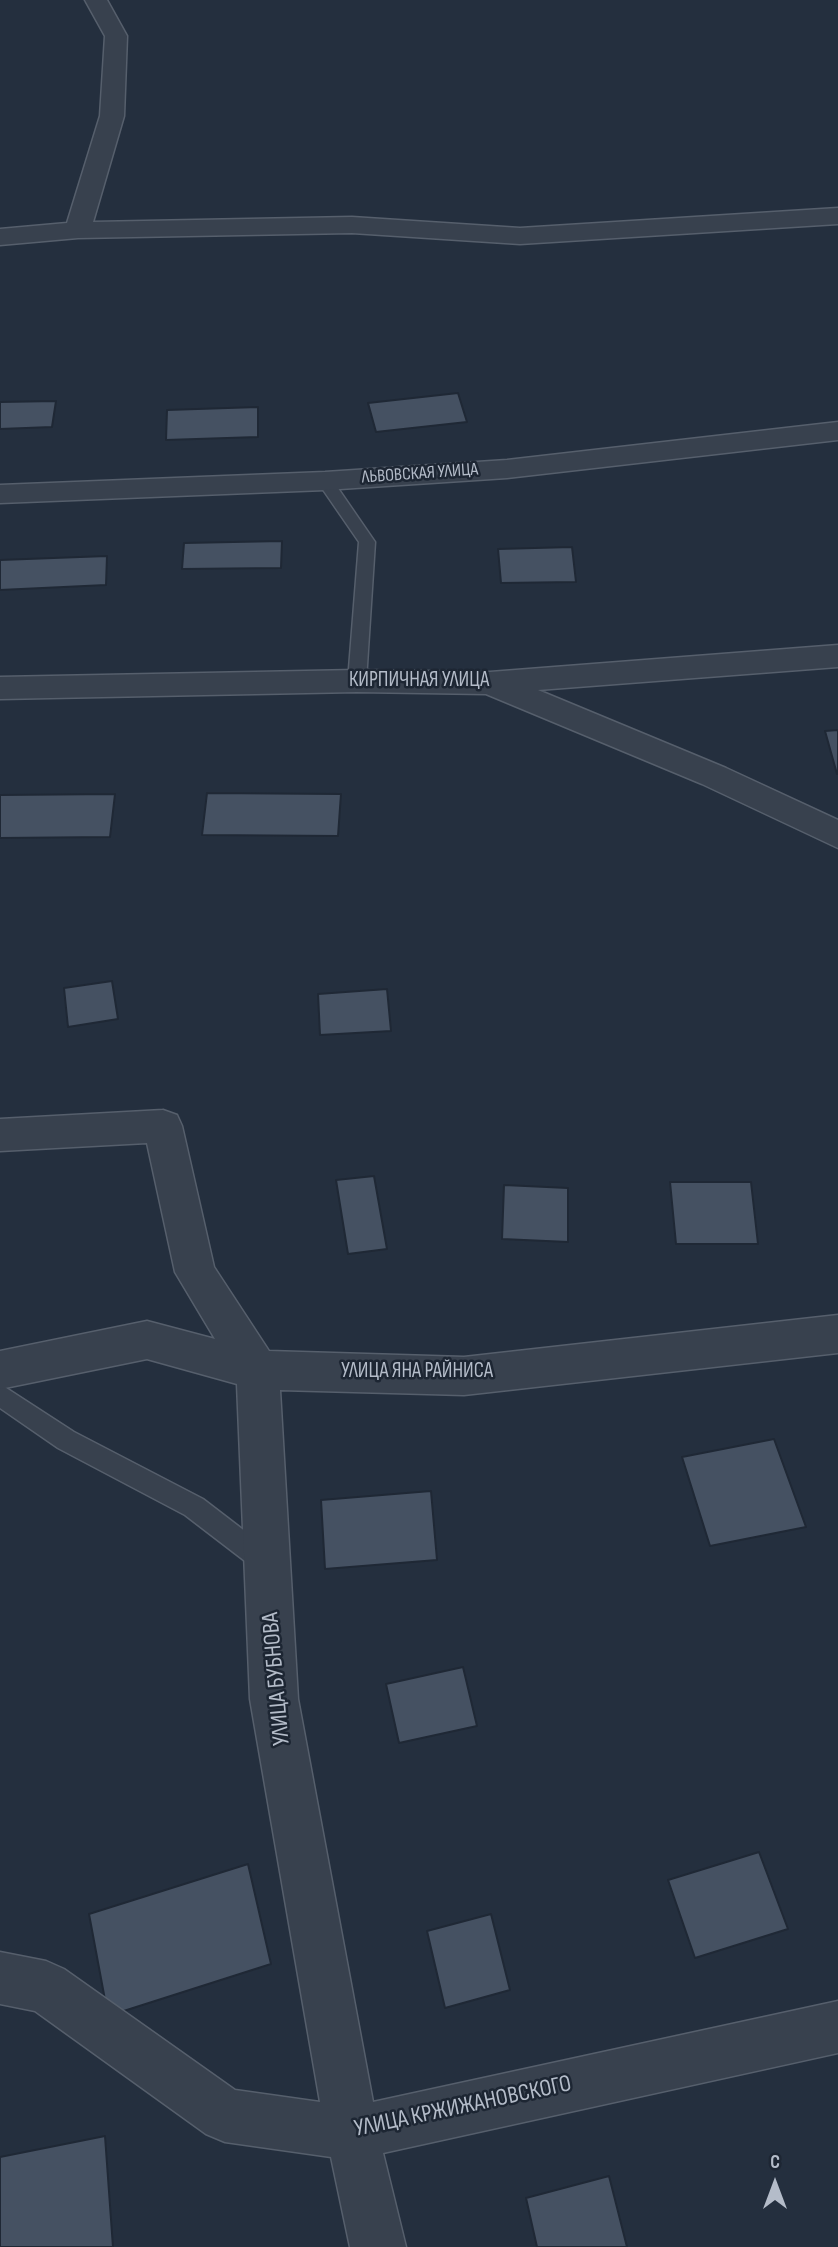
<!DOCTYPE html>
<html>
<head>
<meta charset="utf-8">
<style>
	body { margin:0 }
	#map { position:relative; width:838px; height:2247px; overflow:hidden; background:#242f3e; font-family:"Sofia Sans Condensed",sans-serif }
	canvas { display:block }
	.north { position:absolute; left:740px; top:2149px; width:70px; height:70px; -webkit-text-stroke:5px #1d2633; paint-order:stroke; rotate:0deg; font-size:19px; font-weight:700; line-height:28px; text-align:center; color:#b4bcc9 }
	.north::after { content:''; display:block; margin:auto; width:24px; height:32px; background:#b4bcc9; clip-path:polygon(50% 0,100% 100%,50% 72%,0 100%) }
</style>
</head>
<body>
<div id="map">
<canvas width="838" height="2247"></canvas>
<div class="north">С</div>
</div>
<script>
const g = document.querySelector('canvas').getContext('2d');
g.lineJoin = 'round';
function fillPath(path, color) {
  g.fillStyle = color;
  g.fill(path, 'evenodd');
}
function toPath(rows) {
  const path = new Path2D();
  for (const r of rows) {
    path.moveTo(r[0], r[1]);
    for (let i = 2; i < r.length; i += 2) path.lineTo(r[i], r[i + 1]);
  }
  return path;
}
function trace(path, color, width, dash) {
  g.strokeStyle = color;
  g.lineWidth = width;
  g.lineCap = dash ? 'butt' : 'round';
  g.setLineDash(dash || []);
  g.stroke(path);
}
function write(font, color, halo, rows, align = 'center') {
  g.font = font + ' "Sofia Sans Condensed",sans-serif';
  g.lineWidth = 5;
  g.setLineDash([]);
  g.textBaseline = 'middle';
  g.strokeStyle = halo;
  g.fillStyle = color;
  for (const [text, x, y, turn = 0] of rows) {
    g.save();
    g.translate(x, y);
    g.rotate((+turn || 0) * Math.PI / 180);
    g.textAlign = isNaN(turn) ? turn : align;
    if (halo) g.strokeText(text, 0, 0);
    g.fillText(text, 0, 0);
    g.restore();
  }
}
const building = toPath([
	[458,393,467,422,376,432,368,403,458,393],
	[56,401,52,427,0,429,0,402,56,401],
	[258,407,258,437,166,440,167,410,258,407],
	[282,541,281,568,182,569,184,543,282,541],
	[572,547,576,582,501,583,498,549,572,547],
	[107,556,106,585,0,590,0,560,107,556],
	[838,730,838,774,837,774,825,731,838,730],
	[207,793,341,794,338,836,202,835,207,793],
	[115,794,110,837,0,838,0,795,115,794],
	[112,981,118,1019,68,1027,64,988,112,981],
	[387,989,391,1031,320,1035,318,994,387,989],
	[374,1176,387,1249,348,1254,336,1180,374,1176],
	[670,1182,751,1182,758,1244,676,1244,670,1182],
	[504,1185,568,1188,568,1242,502,1239,504,1185],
	[774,1439,806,1527,710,1546,682,1457,774,1439],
	[431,1491,437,1560,325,1569,321,1500,431,1491],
	[463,1667,477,1726,399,1743,386,1684,463,1667],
	[759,1852,788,1929,695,1958,668,1880,759,1852],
	[248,1864,271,1964,108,2016,89,1914,248,1864],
	[491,1914,510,1990,445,2008,427,1931,491,1914],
	[105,2136,113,2247,0,2247,0,2157,105,2136],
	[609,2176,627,2247,537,2247,526,2198,609,2176]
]);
fillPath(building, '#455162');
trace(building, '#1f2835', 2);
const service = toPath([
	[325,476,331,478,375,542,366,681,357,687,348,681,359,542,317,481,325,476],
	[0,1384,74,1432,203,1499,276,1555,279,1563,276,1571,267,1575,258,1571,185,1515,58,1448,0,1408,0,1384]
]);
const minor = toPath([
	[85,0,107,0,127,36,124,116,93,222,352,217,520,228,838,208,838,224,520,244,352,233,78,238,0,245,0,229,67,223,100,116,105,36,85,0],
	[838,422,838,440,507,478,325,490,0,503,0,485,325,472,507,460,838,422],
	[838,645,838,667,538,690,726,768,838,820,838,848,702,784,486,694,357,692,0,699,0,677,357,670,490,672,838,645],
	[163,1110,177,1115,182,1126,214,1267,269,1351,464,1357,838,1315,838,1353,464,1395,280,1390,298,1699,373,2102,838,2001,838,2053,383,2153,406,2247,350,2247,331,2157,225,2142,206,2134,35,2011,0,2004,0,1952,46,1961,64,1969,235,2090,320,2102,250,1699,237,1384,147,1359,0,1389,0,1351,147,1321,215,1339,175,1272,147,1143,0,1151,0,1119,163,1110]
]);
trace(service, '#565f6c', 3);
trace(minor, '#565f6c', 3);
fillPath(service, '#38414e');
fillPath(minor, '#38414e');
write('18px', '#b4bcc9', '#1d2633', [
	["ЛЬВОВСКАЯ УЛИЦА",420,474,-4]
]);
write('21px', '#b4bcc9', '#1d2633', [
	["КИРПИЧНАЯ УЛИЦА",419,681],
	["УЛИЦА ЯНА РАЙНИСА",417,1372]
]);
write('24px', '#b4bcc9', '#1d2633', [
	["УЛИЦА БУБНОВА",277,1679,-95],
	["УЛИЦА КРЖИЖАНОВСКОГО",463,2107,-12]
]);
</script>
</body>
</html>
